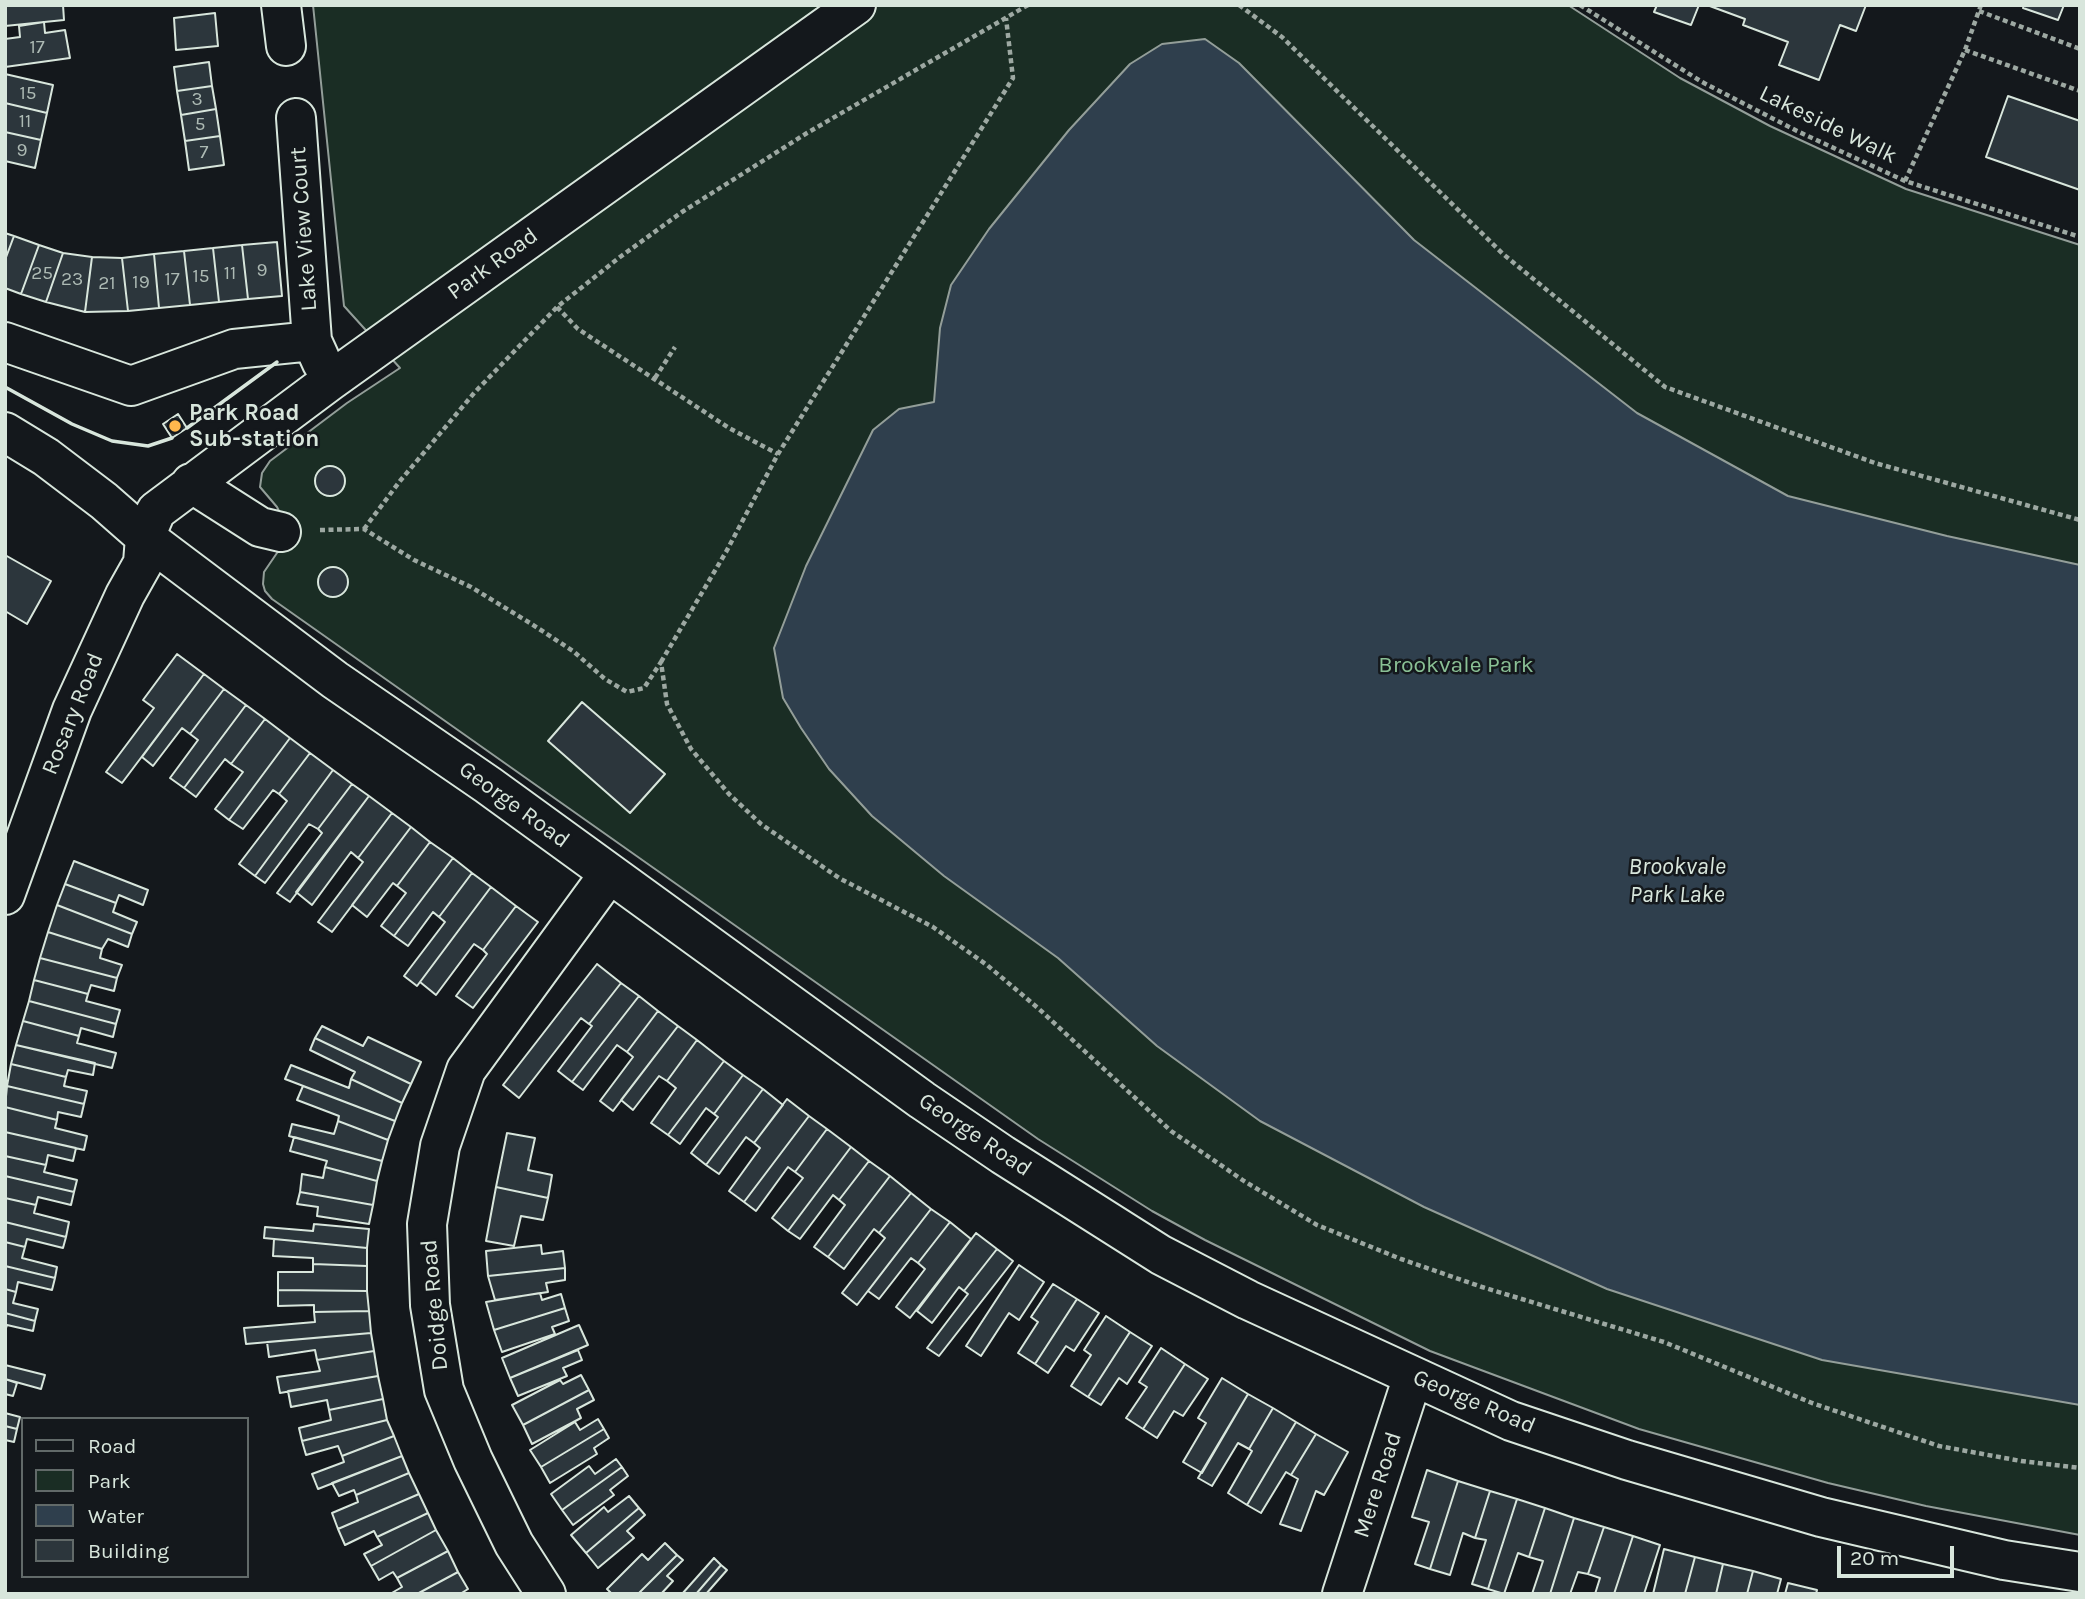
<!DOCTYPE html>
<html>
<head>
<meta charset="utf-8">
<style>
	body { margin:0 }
	#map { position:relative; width:2085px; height:1599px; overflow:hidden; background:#14181c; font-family:Karla,sans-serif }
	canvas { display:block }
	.frame { position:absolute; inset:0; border:7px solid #d8e6dc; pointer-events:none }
	.legend { position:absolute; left:21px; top:1417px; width:228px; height:161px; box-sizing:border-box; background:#14181c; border:2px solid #626a69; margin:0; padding:9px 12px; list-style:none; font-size:21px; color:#d8e6dc }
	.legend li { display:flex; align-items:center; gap:14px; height:35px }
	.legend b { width:35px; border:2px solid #626a69 }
	.scale { position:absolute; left:1837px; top:1546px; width:117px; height:32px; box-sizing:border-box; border:4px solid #d8e6dc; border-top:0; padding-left:9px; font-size:21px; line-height:24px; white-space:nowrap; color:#d8e6dc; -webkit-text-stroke:5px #14181c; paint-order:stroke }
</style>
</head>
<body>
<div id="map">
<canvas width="2085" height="1599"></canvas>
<div class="frame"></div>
<ul class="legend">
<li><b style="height:9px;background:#14181c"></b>Road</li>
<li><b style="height:19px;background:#1a2d24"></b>Park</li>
<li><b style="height:19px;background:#2f3f4d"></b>Water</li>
<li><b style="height:19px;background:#2c363c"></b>Building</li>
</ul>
<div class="scale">20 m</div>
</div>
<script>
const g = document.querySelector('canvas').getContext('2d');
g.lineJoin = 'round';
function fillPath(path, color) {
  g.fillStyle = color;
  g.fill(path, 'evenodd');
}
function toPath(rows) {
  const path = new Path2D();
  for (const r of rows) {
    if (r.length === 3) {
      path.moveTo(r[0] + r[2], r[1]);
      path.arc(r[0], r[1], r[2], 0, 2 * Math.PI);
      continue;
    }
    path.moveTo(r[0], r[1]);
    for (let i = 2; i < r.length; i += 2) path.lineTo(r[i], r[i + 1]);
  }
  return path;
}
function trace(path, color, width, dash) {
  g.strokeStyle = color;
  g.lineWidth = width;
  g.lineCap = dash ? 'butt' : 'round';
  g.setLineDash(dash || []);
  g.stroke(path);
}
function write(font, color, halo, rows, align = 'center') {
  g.font = font + ' Karla,sans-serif';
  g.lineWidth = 5;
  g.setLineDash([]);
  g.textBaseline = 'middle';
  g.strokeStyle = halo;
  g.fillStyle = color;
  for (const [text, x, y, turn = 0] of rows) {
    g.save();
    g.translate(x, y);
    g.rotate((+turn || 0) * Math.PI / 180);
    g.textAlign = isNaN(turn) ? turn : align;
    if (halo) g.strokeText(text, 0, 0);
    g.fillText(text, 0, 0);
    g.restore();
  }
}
const green = toPath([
	[313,5,1568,5,1680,78,1770,126,1906,189,2080,245,2080,1535,1926,1506,1828,1483,1639,1429,1430,1351,1205,1240,1152,1211,1038,1139,272,599,265,591,263,584,264,572,279,550,282,517,277,507,260,487,262,473,270,461,347,403,400,368,344,306,313,5]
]);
fillPath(green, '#1a2d24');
trace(green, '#939e99', 2);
const water = toPath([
	[1205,39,1239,63,1414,240,1637,413,1788,496,1947,536,2080,565,2080,1405,1822,1360,1607,1289,1424,1207,1260,1121,1157,1046,1058,958,944,876,872,816,829,769,801,728,783,698,774,648,806,566,873,430,899,409,934,402,940,328,951,285,989,229,1069,130,1130,64,1162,44,1205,39]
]);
fillPath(water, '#2f3f4d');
trace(water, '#939e99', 2);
const building = toPath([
	[5,5,63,5,64,20,5,26,5,5],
	[1657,5,1699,5,1691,25,1654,12,1657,5],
	[1707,5,1866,5,1856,31,1840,25,1819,80,1779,65,1788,42,1743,25,1745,19,1707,5],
	[2024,5,2064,5,2058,20,2023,8,2024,5],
	[215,13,218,46,176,50,174,18,215,13],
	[44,22,45,33,65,30,70,58,5,67,5,39,20,37,19,26,44,22],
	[209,62,212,86,177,91,174,67,209,62],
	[5,74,53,85,47,113,5,103,5,74],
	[212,86,216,109,181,115,177,91,212,86],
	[2008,96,2080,121,2080,190,1986,157,2008,96],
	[5,103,47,113,41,140,5,132,5,103],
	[216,109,220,136,185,141,181,115,216,109],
	[5,132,41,140,35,168,5,161,5,132],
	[220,136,224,165,189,170,185,141,220,136],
	[5,233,14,236,5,260,5,233],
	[14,236,39,245,21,294,5,288,5,260,14,236],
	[277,242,282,296,248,299,242,245,277,242],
	[39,245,63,253,46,302,21,294,39,245],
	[242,245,248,299,219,302,213,248,242,245],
	[213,248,219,302,190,305,184,251,213,248],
	[184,251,190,305,159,308,154,254,184,251],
	[63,253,92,257,85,312,46,302,63,253],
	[154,254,159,308,128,311,122,258,154,254],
	[92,257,122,258,128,311,85,312,92,257],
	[178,414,187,428,172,438,163,424,178,414],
	[330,481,15],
	[5,555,51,581,27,624,5,611,5,555],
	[333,582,15],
	[177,654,204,674,122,783,106,772,154,708,143,700,177,654],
	[204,674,224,689,190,734,182,728,153,766,142,757,204,674],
	[224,689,246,705,184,788,170,778,198,740,190,734,224,689],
	[582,702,665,774,630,813,548,741,582,702],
	[246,705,265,719,231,764,225,759,196,797,184,788,246,705],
	[265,719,290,738,229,820,215,809,243,772,231,764,265,719],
	[290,738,310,753,279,794,273,790,243,829,229,820,290,738],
	[310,753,333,770,255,876,239,864,287,801,279,794,310,753],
	[333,770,352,784,318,829,309,824,265,883,255,876,333,770],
	[352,784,369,796,290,902,277,893,322,833,318,829,352,784],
	[369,796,392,813,358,858,351,852,312,905,296,892,369,796],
	[392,813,411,827,332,932,318,922,363,862,358,858,392,813],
	[411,827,430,842,397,886,393,883,367,917,352,905,411,827],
	[430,842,453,858,394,936,381,926,406,893,397,886,430,842],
	[453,858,472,873,439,917,433,912,408,946,394,936,453,858],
	[74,861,148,890,143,905,119,895,116,903,65,884,74,861],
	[472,873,491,887,417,986,404,976,445,922,439,917,472,873],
	[65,884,116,903,113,912,137,922,132,934,57,905,65,884],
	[491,887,516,906,483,950,474,944,436,995,420,982,491,887],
	[57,905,132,934,128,947,108,939,102,949,48,932,57,905],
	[516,906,538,922,473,1008,456,996,487,954,483,950,516,906],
	[48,932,102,949,100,958,122,965,117,978,40,958,48,932],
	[40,958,117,978,114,991,91,985,88,994,34,980,40,958],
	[597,964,621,983,589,1024,581,1018,519,1098,503,1085,597,964],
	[34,980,88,994,86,1001,120,1010,116,1024,29,1001,34,980],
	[621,983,639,996,572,1082,558,1071,592,1026,589,1024,621,983],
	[639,996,658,1011,627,1052,617,1045,583,1090,572,1082,639,996],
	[29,1001,116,1024,113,1037,81,1028,79,1036,23,1021,29,1001],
	[658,1011,678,1026,613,1111,600,1101,633,1057,627,1052,658,1011],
	[23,1021,79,1036,77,1043,116,1053,112,1068,16,1045,23,1021],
	[322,1026,363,1046,368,1037,421,1062,411,1084,315,1038,322,1026],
	[678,1026,697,1040,667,1081,659,1076,633,1110,621,1100,678,1026],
	[315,1038,411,1084,402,1103,351,1079,355,1072,310,1050,315,1038],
	[697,1040,724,1061,668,1135,651,1123,676,1088,667,1081,697,1040],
	[16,1045,95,1063,93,1075,68,1070,66,1077,11,1064,16,1045],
	[724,1061,743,1075,714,1114,706,1108,680,1144,668,1135,724,1061],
	[11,1064,66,1077,64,1086,87,1091,84,1104,7,1086,11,1064],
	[291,1065,349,1088,351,1079,402,1103,395,1121,285,1079,291,1065],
	[743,1075,763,1089,706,1165,691,1153,718,1117,714,1114,743,1075],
	[7,1086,84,1104,81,1117,58,1112,57,1120,5,1107,7,1086],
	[303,1086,395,1121,388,1140,338,1121,339,1116,297,1100,303,1086],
	[763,1089,783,1105,754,1143,746,1137,719,1174,706,1165,763,1089],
	[787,1099,809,1116,744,1202,729,1191,760,1148,754,1143,787,1099],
	[5,1107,57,1120,55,1128,87,1136,84,1150,5,1132,5,1107],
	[809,1116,827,1129,795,1172,788,1167,756,1211,744,1202,809,1116],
	[338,1121,388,1140,382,1161,289,1136,292,1124,334,1134,338,1121],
	[827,1129,851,1147,788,1231,772,1218,803,1178,795,1172,827,1129],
	[5,1132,76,1148,73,1161,48,1155,46,1165,5,1156,5,1132],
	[507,1133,535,1138,528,1170,552,1175,548,1198,496,1187,507,1133],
	[294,1137,382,1161,377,1181,325,1167,327,1161,290,1151,294,1137],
	[851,1147,869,1161,839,1200,833,1195,800,1239,788,1231,851,1147],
	[5,1156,46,1165,44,1172,77,1180,74,1192,5,1176,5,1156],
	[869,1161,890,1176,828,1257,814,1247,845,1205,839,1200,869,1161],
	[325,1167,377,1181,373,1205,300,1192,302,1174,323,1178,325,1167],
	[5,1176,74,1192,71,1205,38,1197,36,1205,5,1198,5,1176],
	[890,1176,911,1193,879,1233,874,1229,844,1269,828,1257,890,1176],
	[496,1187,548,1198,543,1220,521,1216,514,1246,486,1241,496,1187],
	[300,1192,373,1205,369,1224,317,1216,318,1207,297,1204,300,1192],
	[911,1193,931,1209,857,1305,842,1293,885,1238,879,1233,911,1193],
	[5,1198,36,1205,34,1213,69,1222,66,1237,5,1222,5,1198],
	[931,1209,950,1222,918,1263,911,1258,879,1299,868,1291,931,1209],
	[5,1222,66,1237,63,1248,27,1239,25,1247,5,1242,5,1222],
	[950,1222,971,1239,910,1318,896,1307,925,1269,918,1263,950,1222],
	[314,1224,369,1229,367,1248,264,1238,265,1227,313,1231,314,1224],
	[976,1233,997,1249,964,1291,959,1287,932,1323,917,1311,976,1233],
	[274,1239,367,1248,367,1266,313,1264,313,1258,273,1256,274,1239],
	[5,1242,25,1247,22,1258,57,1267,55,1278,5,1266,5,1242],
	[541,1245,542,1254,563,1251,565,1268,488,1276,486,1251,541,1245],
	[997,1249,1013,1261,939,1356,927,1348,968,1294,964,1291,997,1249],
	[313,1264,367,1266,367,1291,278,1290,278,1272,313,1272,313,1264],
	[1019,1265,1044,1282,1019,1320,1009,1313,981,1356,966,1346,1019,1265],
	[5,1266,55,1278,52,1290,18,1282,16,1292,5,1289,5,1266],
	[565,1268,565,1280,546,1283,548,1292,495,1300,488,1276,565,1268],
	[1053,1284,1077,1299,1035,1364,1018,1353,1038,1322,1031,1317,1053,1284],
	[5,1289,16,1292,13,1303,38,1309,35,1321,5,1313,5,1289],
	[278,1290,367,1291,369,1311,314,1312,314,1305,278,1306,278,1290],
	[540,1293,542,1300,561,1294,565,1308,494,1330,486,1302,540,1293],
	[1077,1299,1099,1313,1074,1351,1066,1346,1048,1373,1035,1364,1077,1299],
	[565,1308,569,1321,552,1327,555,1334,502,1352,494,1330,565,1308],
	[369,1311,371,1333,246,1344,244,1328,315,1322,314,1312,369,1311],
	[5,1313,35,1321,33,1331,7,1325,5,1331,5,1313],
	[1106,1316,1130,1332,1088,1397,1071,1386,1091,1355,1084,1350,1106,1316],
	[579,1325,588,1345,510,1378,502,1358,579,1325],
	[1130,1332,1152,1346,1127,1384,1119,1378,1101,1405,1088,1397,1130,1332],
	[371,1333,374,1351,317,1360,315,1350,269,1357,267,1342,371,1333],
	[1161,1348,1185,1364,1143,1429,1126,1418,1147,1387,1139,1382,1161,1348],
	[578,1350,582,1360,563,1368,567,1376,518,1396,510,1378,578,1350],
	[374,1351,378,1376,280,1393,277,1377,320,1371,317,1360,374,1351],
	[1185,1364,1208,1379,1183,1416,1174,1411,1157,1438,1143,1429,1185,1364],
	[5,1365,45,1375,41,1389,5,1379,5,1365],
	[581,1375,589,1390,523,1425,512,1405,560,1380,563,1384,581,1375],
	[378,1376,383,1399,329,1410,327,1400,291,1407,288,1391,378,1376],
	[1222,1378,1248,1394,1202,1473,1183,1462,1206,1423,1198,1418,1222,1378],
	[5,1379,17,1383,13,1396,5,1394,5,1379],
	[589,1390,594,1400,577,1409,581,1418,532,1444,523,1425,589,1390],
	[1248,1394,1273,1408,1249,1449,1238,1443,1212,1486,1198,1478,1248,1394],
	[383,1399,387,1420,302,1441,299,1428,331,1420,329,1410,383,1399],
	[1273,1408,1296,1422,1247,1505,1228,1493,1252,1451,1249,1449,1273,1408],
	[5,1413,20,1417,17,1429,5,1426,5,1413],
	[598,1419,604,1429,541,1467,530,1450,575,1422,580,1430,598,1419],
	[387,1420,394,1436,342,1456,338,1446,306,1455,302,1441,387,1420],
	[1296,1422,1316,1434,1291,1475,1286,1472,1261,1513,1247,1505,1296,1422],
	[5,1426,17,1429,14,1442,5,1440,5,1426],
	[604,1429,609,1438,594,1448,597,1454,550,1483,541,1467,604,1429],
	[1316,1434,1348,1452,1324,1495,1316,1491,1301,1531,1280,1524,1298,1479,1291,1475,1316,1434],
	[394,1436,402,1456,318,1489,312,1474,344,1462,342,1456,394,1436],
	[402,1456,409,1473,356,1495,354,1490,339,1496,332,1483,402,1456],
	[616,1459,622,1467,562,1510,551,1494,589,1466,595,1474,616,1459],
	[622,1467,628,1476,610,1490,614,1495,573,1525,562,1510,622,1467],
	[1427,1470,1458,1481,1430,1569,1415,1564,1429,1522,1412,1517,1427,1470],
	[409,1473,419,1494,338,1529,332,1513,358,1502,356,1495,409,1473],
	[1458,1481,1490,1491,1475,1538,1463,1533,1450,1575,1430,1569,1458,1481],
	[1490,1491,1517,1499,1488,1589,1472,1584,1486,1540,1475,1538,1490,1491],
	[419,1494,428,1513,377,1537,374,1531,345,1545,338,1529,419,1494],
	[629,1496,639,1508,586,1553,571,1535,604,1507,608,1512,629,1496],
	[1517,1499,1545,1508,1529,1557,1518,1553,1504,1594,1488,1589,1517,1499],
	[639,1508,645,1515,627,1531,634,1538,598,1568,586,1553,639,1508],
	[1545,1508,1574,1518,1550,1594,1532,1594,1543,1561,1529,1557,1545,1508],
	[428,1513,436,1530,371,1566,364,1554,382,1545,377,1537,428,1513],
	[1574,1518,1604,1527,1588,1574,1578,1572,1570,1594,1550,1594,1574,1518],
	[1604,1527,1633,1536,1614,1594,1595,1594,1600,1578,1588,1574,1604,1527],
	[436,1530,448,1551,397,1578,393,1572,379,1580,371,1566,436,1530],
	[1633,1536,1660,1545,1644,1594,1614,1594,1633,1536],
	[665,1543,677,1555,638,1594,612,1594,607,1589,642,1554,648,1560,665,1543],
	[1664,1549,1695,1557,1685,1594,1653,1594,1664,1549],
	[448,1551,458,1572,417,1594,390,1594,402,1587,397,1578,448,1551],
	[677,1555,683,1560,667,1576,673,1581,661,1594,638,1594,677,1555],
	[1695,1557,1723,1564,1716,1594,1685,1594,1695,1557],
	[714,1558,721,1565,696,1594,682,1594,714,1558],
	[1723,1564,1753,1571,1747,1594,1716,1594,1723,1564],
	[721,1565,727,1570,706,1594,696,1594,721,1565],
	[1753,1571,1781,1579,1777,1594,1747,1594,1753,1571],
	[458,1572,468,1589,460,1594,417,1594,458,1572],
	[1788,1583,1817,1590,1816,1594,1785,1594,1788,1583]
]);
fillPath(building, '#2c363c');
trace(building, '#d8e6dc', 2);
const minor = toPath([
	[281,5,286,46],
	[296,118,312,341,322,363],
	[5,342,131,386,234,349,312,341],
	[5,432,46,457,104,501,145,537,335,680,488,785,922,1100,1003,1155,1161,1255,1248,1300,1511,1421,1627,1460,1821,1517,2004,1560,2080,1572],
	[191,483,260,527,281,532],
	[5,895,72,710,125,595,143,563,145,537,156,511,330,381,856,5],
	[546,1594,514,1544,473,1460,444,1390,430,1305,427,1224,440,1146,466,1070,609,874],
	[1342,1594,1413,1376]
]);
trace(minor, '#d8e6dc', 42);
trace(toPath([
	[1239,5,1282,37,1503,254,1665,387,1875,463,2080,520],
	[1580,5,1702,82,1797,131,1905,181,2080,237],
	[1979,11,2080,49],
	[1965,50,2080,91],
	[1905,181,1965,50,1981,5],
	[557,307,578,329,729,428,778,454],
	[655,378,675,347],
	[364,529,400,481,475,392,557,307,620,257,682,212,807,133,1028,5],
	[320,530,364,529,414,560,471,587,530,623,573,651,605,679,627,692,644,688,661,662,667,704,691,749,729,794,761,824,839,878,933,927,987,965,1039,1009,1171,1131,1244,1181,1317,1225,1401,1259,1482,1287,1664,1342,1812,1403,1939,1446,2021,1461,2080,1468],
	[661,662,726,552,778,454,1013,78,1006,18]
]), '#9da8a2', 4.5, [5, 3.5]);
trace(minor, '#14181c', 38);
trace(toPath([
	[5,387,72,424,112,441,148,446,172,438],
	[187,428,277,362]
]), '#d8e6dc', 3.5);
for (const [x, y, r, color] of [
	[175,426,7,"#ffb74d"]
]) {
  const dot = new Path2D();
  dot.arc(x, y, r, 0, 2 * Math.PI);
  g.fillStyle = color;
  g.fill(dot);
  trace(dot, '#14181c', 2.5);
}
write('19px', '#adbab4', null, [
	["17",37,48],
	["15",28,94],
	["3",197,100],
	["11",25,122],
	["5",200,125],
	["9",22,151],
	["7",204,153],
	["9",262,271],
	["25",42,274],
	["11",230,274],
	["15",201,277],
	["23",72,280],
	["17",172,280],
	["19",141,283],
	["21",107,284]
]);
write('23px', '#d8e6dc', '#14181c', [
	["Lakeside Walk",1828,125,26],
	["Lake View Court",304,229,-94],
	["Park Road",493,264,-36],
	["Rosary Road",73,714,-68],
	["George Road",514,805,36],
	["George Road",975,1135,34],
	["Doidge Road",435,1305,-95],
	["George Road",1474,1402,23],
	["Mere Road",1378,1485,-72]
]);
write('bold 23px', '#d8e6dc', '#14181c', [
	["Park Road",189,413],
	["Sub-station",189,439]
], 'left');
write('23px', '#8ac095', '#14181c', [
	["Brookvale Park",1456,665]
]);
write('italic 24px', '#d8e6dc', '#14181c', [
	["Brookvale",1677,867],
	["Park Lake",1677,895]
]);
</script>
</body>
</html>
